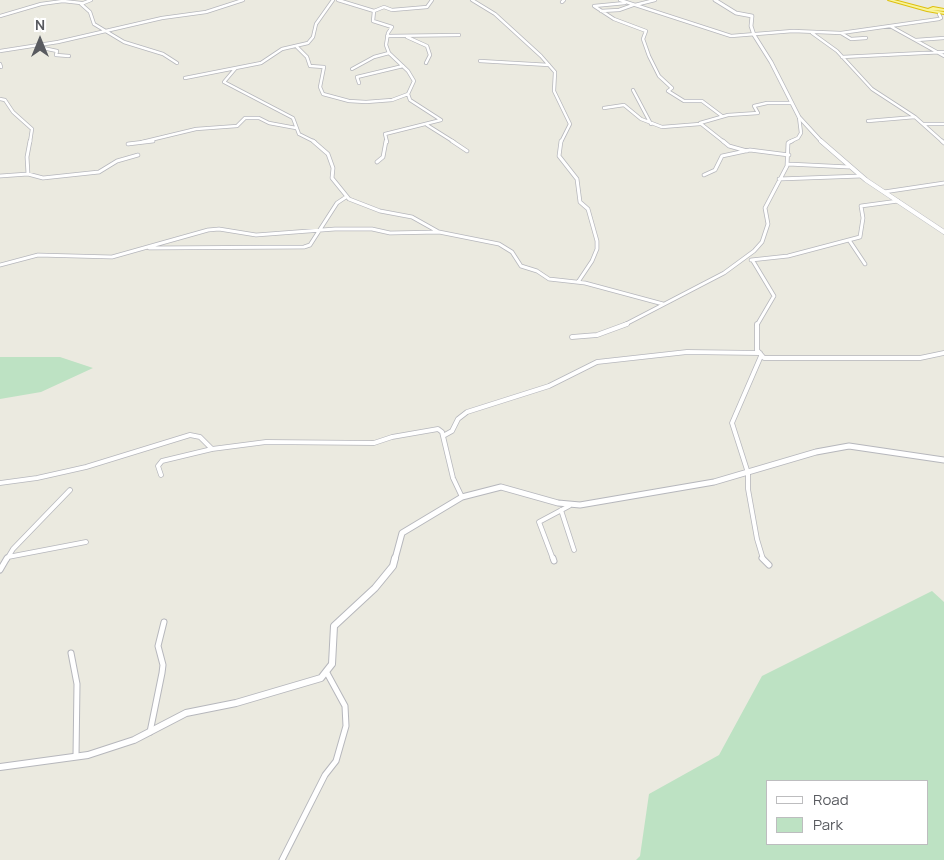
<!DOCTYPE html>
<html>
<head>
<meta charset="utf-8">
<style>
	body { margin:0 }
	#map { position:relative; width:944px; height:860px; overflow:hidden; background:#ebeae0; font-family:Manrope,sans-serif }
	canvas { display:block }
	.legend { position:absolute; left:766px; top:780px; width:162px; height:65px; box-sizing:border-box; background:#fff; border:1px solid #bdbdbf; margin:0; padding:6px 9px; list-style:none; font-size:15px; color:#595b60 }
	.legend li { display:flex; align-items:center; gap:10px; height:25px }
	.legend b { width:25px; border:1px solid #bdbdbf }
	.north { position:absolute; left:15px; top:15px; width:50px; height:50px; -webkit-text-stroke:4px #fff; paint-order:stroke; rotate:0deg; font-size:14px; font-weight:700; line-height:20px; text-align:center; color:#595b60 }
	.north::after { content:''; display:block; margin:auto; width:18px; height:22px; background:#595b60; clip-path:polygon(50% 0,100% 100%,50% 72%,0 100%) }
</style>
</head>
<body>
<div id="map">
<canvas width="944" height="860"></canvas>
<ul class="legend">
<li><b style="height:6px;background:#fff"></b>Road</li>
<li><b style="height:14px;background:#bde2c3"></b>Park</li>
</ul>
<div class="north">N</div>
</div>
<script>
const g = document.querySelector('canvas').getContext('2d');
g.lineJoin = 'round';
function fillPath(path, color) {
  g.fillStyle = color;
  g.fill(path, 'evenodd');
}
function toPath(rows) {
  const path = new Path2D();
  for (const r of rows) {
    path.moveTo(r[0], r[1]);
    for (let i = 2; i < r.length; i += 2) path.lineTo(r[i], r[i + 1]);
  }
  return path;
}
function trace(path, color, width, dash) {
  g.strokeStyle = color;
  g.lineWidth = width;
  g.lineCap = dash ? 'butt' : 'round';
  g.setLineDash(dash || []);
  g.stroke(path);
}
fillPath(toPath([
	[0,357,60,357,93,368,41,392,0,399],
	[932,591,944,602,944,860,636,860,640,856,649,794,719,755,762,676],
	[928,781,928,844,768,844,768,781]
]), '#bde2c3');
const minorFar3 = toPath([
	[91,0,81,4,90,12,94,24,124,42,163,54,177,63],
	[338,0,374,11,373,21,392,27,388,33,386,45,389,53,408,71,414,81,408,94,410,100,441,120,385,134,387,142],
	[472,0,495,14,541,56,555,72,554,91,570,124,561,142],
	[620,0,731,36,793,31,841,33,939,19,941,18,939,14],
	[562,2,564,0],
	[625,3,594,6,614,19,646,31,643,39,649,56,659,76,672,88,668,91,684,101,702,101,722,116],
	[635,5,655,0],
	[374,11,384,7,392,10,427,7,432,0],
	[601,11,619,10,633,5],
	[0,16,41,4,63,1,81,3],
	[890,26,944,56],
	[812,33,837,51,872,89,915,117,943,142],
	[841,33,851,39,866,38],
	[387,36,459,35],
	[407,37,427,46,430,55,426,63],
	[916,40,944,38],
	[40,44,43,48,57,51,56,55,69,56],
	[297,47,307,57,310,66,324,67,320,87,323,94,349,101,366,102,392,100,408,94],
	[0,51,58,42,162,18,206,12,243,0],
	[842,57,944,52],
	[480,61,549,65],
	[0,64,1,67],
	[235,69,224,82,293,118,299,134,315,142],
	[352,69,374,57,389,53],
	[185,78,261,63,282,49,308,43,313,37,316,24,333,0],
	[359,83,357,77,403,66],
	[633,90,651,124],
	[0,99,5,100,13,112,32,129,30,142],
	[604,108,624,105,641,119,662,127,700,124],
	[868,121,915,117],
	[924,124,944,124],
	[427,125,454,142],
	[142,142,196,129,237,126,245,118,259,118,269,123,296,128],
	[724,142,700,123,728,115,758,113,754,106,767,103,791,103],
	[789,142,798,138,801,133,799,117]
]);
const minorFar2 = toPath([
	[313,141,328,154,333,168,332,178,349,199,380,211,412,217,437,231],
	[452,141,467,151],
	[561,141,559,156,577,179,580,202,588,209,597,241,597,249,592,261,578,282],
	[723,141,729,146,747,151],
	[942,141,944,143],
	[128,144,153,141],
	[377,162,383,157,386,141],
	[788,164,849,167],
	[28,174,27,157,30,141],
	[704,175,715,170,722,156,750,150,789,155],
	[0,176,28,174,43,178,99,172,117,161,138,155],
	[779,179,861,176],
	[884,192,944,183],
	[849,240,865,264],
	[149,248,304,247,310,245,337,203,346,197],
	[751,260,788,256,860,237,863,218,861,206,898,201],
	[753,261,774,296,757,325],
	[0,265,38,255,112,257,208,230,219,229,256,235,335,229,372,229,390,233,439,232,499,244,512,252,521,266,537,271,549,279,585,283,663,304],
	[624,325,724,273,754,251,762,242,768,224,765,208,787,166,788,143,792,141]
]);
const minorFar1 = toPath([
	[757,324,757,350,764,358,920,358,944,353],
	[572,337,597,335,627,324],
	[761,356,732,423,748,473,748,489,757,539,763,559],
	[443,436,452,431,458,419,467,412,549,386,597,362,687,352,760,353],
	[161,475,158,466,162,461,212,449,266,442,374,443,392,437,438,429,442,432,453,478,462,497],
	[0,483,37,478,86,467,190,435,200,437,212,449],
	[561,510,574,550],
	[8,557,86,542],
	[7,559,13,549,70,490],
	[553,559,539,522,569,506]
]);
const minor = toPath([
	[553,558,554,561],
	[762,558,769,565],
	[0,570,7,558],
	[71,653,77,684,76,756],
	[150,732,162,673,163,665,158,646,164,622],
	[282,860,325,775,336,761,346,726,345,706,327,673]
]);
const tertiaryFar3 = toPath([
	[715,0,736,13,752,16,751,26,754,35,771,62,799,117,822,142]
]);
const tertiaryFar2 = toPath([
	[821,141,866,180,944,232]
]);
const tertiaryFar1 = toPath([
	[395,559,402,533,462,497,501,487,558,503,580,505,714,482,816,452,849,446,944,460]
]);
const tertiary = toPath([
	[0,767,88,755,134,740,186,713,236,703,321,678,332,664,334,626,375,588,393,566,395,558]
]);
const trunk = toPath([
	[888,0,894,0,928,9,933,7,944,9,944,11,932,10,944,12,944,14,927,11,888,0]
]);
trace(minorFar3, '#b6b7bc', 4);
trace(minorFar2, '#b6b7bc', 4.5);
trace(minorFar1, '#b6b7bc', 5.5);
trace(minor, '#b6b7bc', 7);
trace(tertiaryFar3, '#b6b7bc', 4.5);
trace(tertiaryFar2, '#b6b7bc', 5);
trace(tertiaryFar1, '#b6b7bc', 7);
trace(tertiary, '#b6b7bc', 8);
trace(trunk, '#debf0d', 2);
trace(minorFar3, '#fff', 2.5);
trace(minorFar2, '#fff', 3);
trace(minorFar1, '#fff', 4);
trace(minor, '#fff', 5);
trace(tertiaryFar3, '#fff', 3);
trace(tertiaryFar2, '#fff', 4);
trace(tertiaryFar1, '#fff', 5);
trace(tertiary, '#fff', 6);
fillPath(trunk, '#f8f499');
</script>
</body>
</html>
